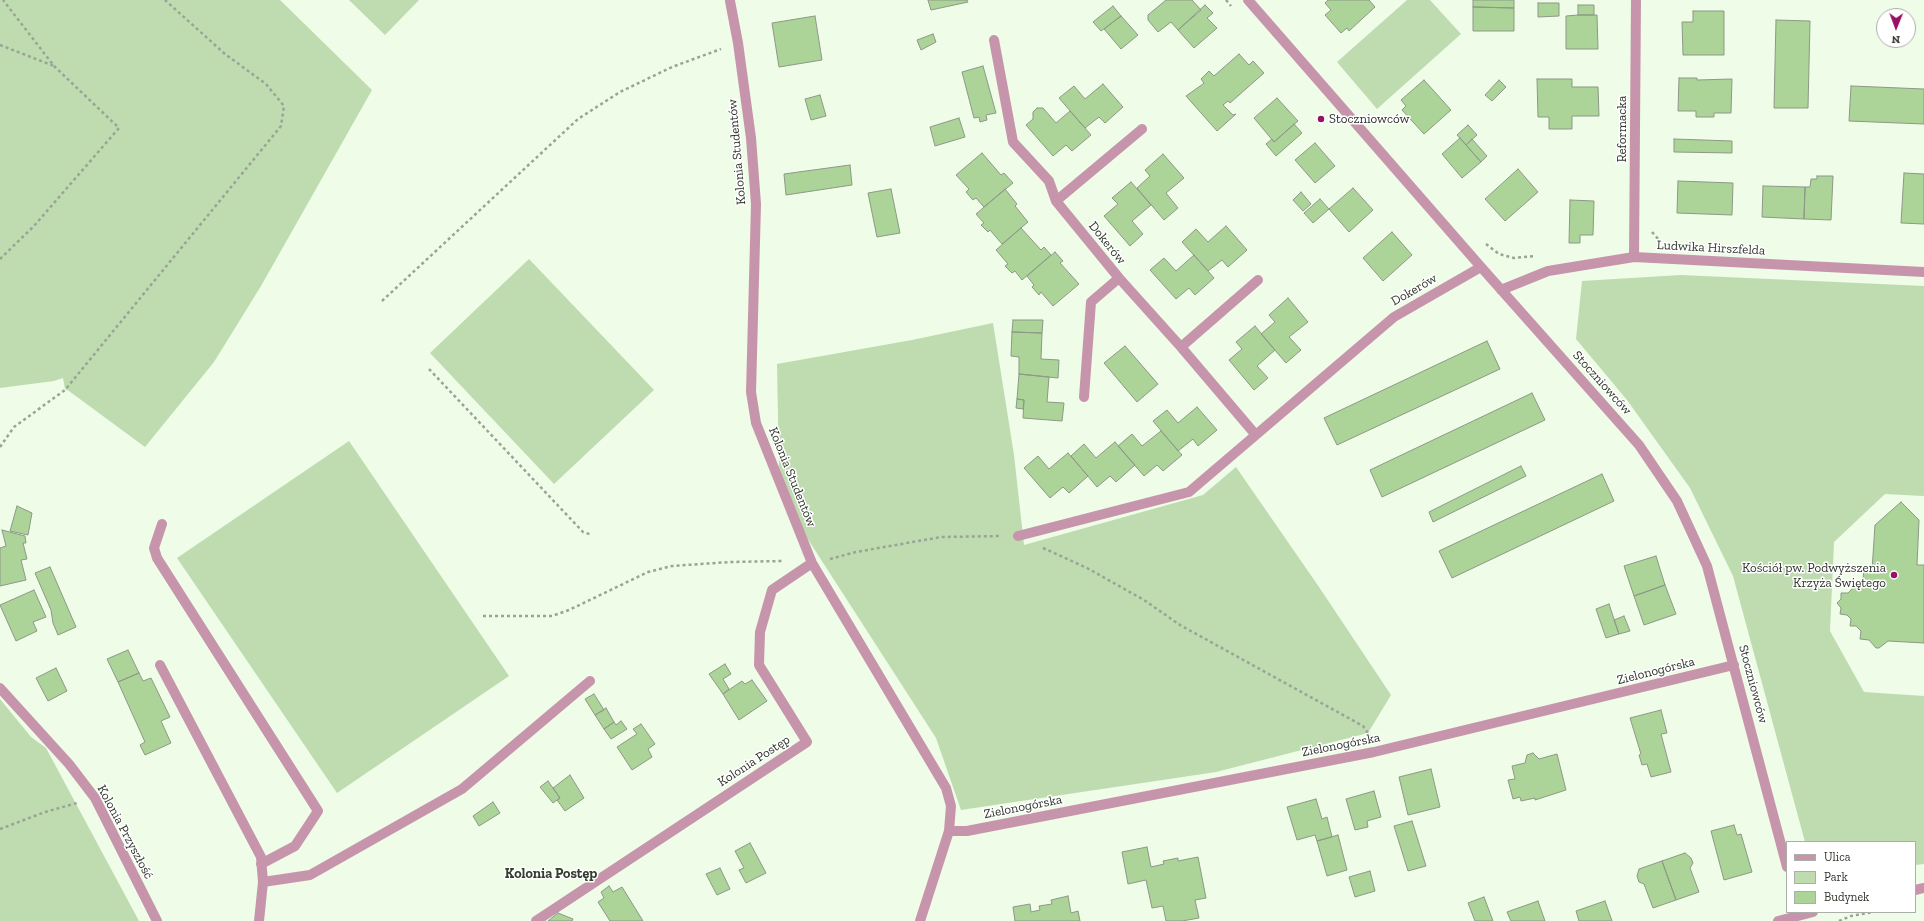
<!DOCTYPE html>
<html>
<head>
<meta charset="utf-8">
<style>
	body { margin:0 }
	#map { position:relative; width:1924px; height:921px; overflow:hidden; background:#eefce8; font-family:"Zilla Slab",serif }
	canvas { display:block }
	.legend { position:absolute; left:1786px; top:841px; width:130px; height:72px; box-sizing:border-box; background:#fff; border:1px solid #acaeab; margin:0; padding:5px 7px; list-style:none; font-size:12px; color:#2f342c }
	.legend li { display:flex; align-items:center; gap:8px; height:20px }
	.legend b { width:20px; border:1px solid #acaeab }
	.north { position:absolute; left:1876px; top:8px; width:40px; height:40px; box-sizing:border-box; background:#fff; border:1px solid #acaeab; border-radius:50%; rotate:181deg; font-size:11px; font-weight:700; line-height:16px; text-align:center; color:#2f342c }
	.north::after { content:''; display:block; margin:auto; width:14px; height:18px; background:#991164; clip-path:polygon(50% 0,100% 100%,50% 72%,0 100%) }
</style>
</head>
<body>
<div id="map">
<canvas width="1924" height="921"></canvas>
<ul class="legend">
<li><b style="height:5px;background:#c795ab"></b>Ulica</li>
<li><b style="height:11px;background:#bedcaf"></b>Park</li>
<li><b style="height:11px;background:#acd398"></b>Budynek</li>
</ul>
<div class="north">N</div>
</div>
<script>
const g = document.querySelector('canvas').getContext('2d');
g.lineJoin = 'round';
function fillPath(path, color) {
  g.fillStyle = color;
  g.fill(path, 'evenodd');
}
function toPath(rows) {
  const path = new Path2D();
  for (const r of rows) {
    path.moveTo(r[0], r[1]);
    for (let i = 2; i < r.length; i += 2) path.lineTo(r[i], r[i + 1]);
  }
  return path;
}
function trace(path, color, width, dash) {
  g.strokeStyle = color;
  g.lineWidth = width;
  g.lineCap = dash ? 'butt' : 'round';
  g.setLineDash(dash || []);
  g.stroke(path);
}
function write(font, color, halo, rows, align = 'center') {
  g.font = font + ' "Zilla Slab",serif';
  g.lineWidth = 3;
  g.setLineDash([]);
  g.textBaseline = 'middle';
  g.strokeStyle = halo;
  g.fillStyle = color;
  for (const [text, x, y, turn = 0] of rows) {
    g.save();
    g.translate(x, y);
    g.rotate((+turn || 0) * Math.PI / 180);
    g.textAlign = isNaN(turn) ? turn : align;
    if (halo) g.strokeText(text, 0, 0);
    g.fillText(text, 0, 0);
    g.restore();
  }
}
fillPath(toPath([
	[0,0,280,0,372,90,261,286,214,362,145,447,69,391,65,389,63,378,54,381,0,388],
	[349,0,419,0,385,35],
	[1407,0,1430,0,1461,34,1377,109,1337,62],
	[529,259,654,390,554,484,430,353],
	[1681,275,1924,286,1924,496,1885,494,1834,542,1830,631,1864,692,1924,696,1924,864,1915,865,1915,842,1805,842,1733,576,1690,488,1627,400,1576,339,1582,281],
	[993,323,1014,455,1024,545,1203,495,1236,467,1319,587,1391,695,1368,733,1216,772,961,810,936,738,800,527,779,467,777,364,912,340],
	[349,441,509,676,337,793,177,558],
	[0,699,31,737,46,748,139,921,0,921]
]), '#bedcaf');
const building = toPath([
	[928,0,967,0,968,2,931,10,928,0],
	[1166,0,1192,0,1201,10,1178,30,1171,22,1158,32,1148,20,1148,15,1166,0],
	[1328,0,1369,0,1375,7,1349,31,1347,28,1341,33,1325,15,1331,10,1325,3,1328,0],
	[1473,0,1514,0,1514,8,1473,7,1473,0],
	[1538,3,1559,3,1559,16,1538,17,1538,3],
	[1205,5,1213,13,1207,18,1217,28,1194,48,1178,30,1205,5],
	[1578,5,1594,5,1594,15,1578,15,1578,5],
	[1113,6,1121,16,1101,31,1093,22,1113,6],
	[1473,7,1514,8,1514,31,1473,31,1473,7],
	[1693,11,1724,11,1724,55,1683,55,1682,22,1693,22,1693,11],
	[1578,15,1597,15,1598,49,1566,49,1566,16,1578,15],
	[815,16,822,60,779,67,772,23,815,16],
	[1121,16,1138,35,1121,49,1104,29,1121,16],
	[1776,20,1810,21,1808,108,1774,108,1776,20],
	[933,34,936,42,921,50,917,40,933,34],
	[1239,54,1249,65,1253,61,1264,73,1230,103,1228,101,1223,105,1233,115,1236,114,1217,131,1186,96,1203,84,1204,83,1201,79,1209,71,1214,76,1239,54],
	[983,66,996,113,986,115,987,120,980,122,979,117,974,118,962,72,983,66],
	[1679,78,1697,78,1697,80,1732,79,1731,113,1714,113,1714,117,1696,117,1696,111,1678,111,1679,78],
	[1537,79,1572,79,1572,87,1598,87,1599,116,1572,116,1572,129,1549,129,1549,117,1538,117,1537,79],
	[1424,80,1451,110,1424,134,1402,110,1406,106,1401,100,1424,80],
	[1499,80,1506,87,1492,101,1485,95,1499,80],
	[1103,84,1123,107,1105,123,1099,117,1085,128,1059,98,1074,86,1085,99,1103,84],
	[1851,86,1924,89,1924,124,1849,121,1851,86],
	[820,95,826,116,811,120,805,99,820,95],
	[1277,98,1298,121,1274,142,1254,118,1277,98],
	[1037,108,1043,108,1056,123,1070,111,1091,135,1072,151,1066,145,1053,156,1026,125,1033,119,1033,112,1037,108],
	[959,118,965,137,935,146,930,127,959,118],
	[1294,124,1302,133,1276,156,1266,144,1272,139,1274,142,1294,124],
	[1468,125,1477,135,1466,145,1457,135,1468,125],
	[1460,138,1481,162,1462,178,1442,154,1460,138],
	[1472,139,1487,156,1481,162,1466,145,1472,139],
	[1674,139,1732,141,1732,153,1674,152,1674,139],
	[1315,143,1335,166,1315,183,1295,160,1315,143],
	[982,153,1001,175,1004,173,1013,183,984,207,976,198,973,200,966,192,969,189,956,175,982,153],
	[1163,154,1184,178,1166,193,1178,208,1164,220,1137,188,1150,176,1145,170,1163,154],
	[850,165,852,185,786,195,784,174,850,165],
	[1518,169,1538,192,1505,221,1485,199,1518,169],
	[1904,173,1924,174,1924,224,1901,223,1904,173],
	[1817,176,1833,176,1831,220,1804,219,1805,187,1810,187,1811,179,1817,179,1817,176],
	[1678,181,1733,183,1732,215,1677,213,1678,181],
	[1131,182,1151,205,1132,221,1143,234,1130,246,1104,216,1118,204,1112,198,1131,182],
	[1763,186,1805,187,1804,219,1762,217,1763,186],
	[1353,188,1373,210,1349,232,1329,209,1353,188],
	[891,189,900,233,877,237,868,193,891,189],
	[1005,189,1017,204,1015,206,1028,222,1002,244,990,230,988,232,981,225,984,223,976,214,1005,189],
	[1301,192,1311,204,1303,211,1293,200,1301,192],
	[1320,199,1329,209,1313,223,1304,213,1320,199],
	[1570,200,1594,201,1593,235,1580,235,1580,243,1569,243,1570,200],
	[1226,226,1247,250,1228,267,1222,260,1208,271,1182,242,1196,229,1208,242,1226,226],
	[1021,228,1041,250,1044,247,1051,255,1022,280,1015,271,1012,273,1005,266,1008,264,996,250,1021,228],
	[1392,232,1412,255,1383,281,1363,258,1392,232],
	[1055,252,1063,261,1060,263,1079,284,1053,306,1041,292,1039,295,1032,287,1034,285,1027,276,1055,252],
	[1194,255,1214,278,1195,295,1189,288,1176,299,1150,270,1164,258,1176,271,1194,255],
	[1288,298,1308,322,1289,337,1301,350,1286,363,1261,334,1275,322,1269,315,1288,298],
	[1013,320,1043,320,1042,333,1012,332,1013,320],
	[1255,326,1275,350,1257,366,1268,378,1254,390,1229,360,1242,349,1236,342,1255,326],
	[1012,332,1042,333,1041,359,1059,360,1058,378,1019,374,1019,357,1011,356,1012,332],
	[1487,341,1500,369,1337,445,1324,418,1487,341],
	[1125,346,1158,384,1137,402,1104,363,1125,346],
	[1019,374,1049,377,1047,402,1064,403,1062,421,1023,418,1024,400,1017,399,1019,374],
	[1532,393,1545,420,1382,497,1370,470,1532,393],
	[1017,399,1024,400,1023,409,1016,408,1017,399],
	[1197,407,1217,430,1198,446,1193,439,1178,451,1153,421,1167,410,1178,423,1197,407],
	[1161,431,1182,455,1163,471,1157,465,1144,476,1118,446,1132,434,1142,446,1161,431],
	[1115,442,1135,465,1116,482,1110,476,1097,487,1071,456,1084,444,1096,458,1115,442],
	[1068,453,1088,476,1069,493,1063,487,1050,498,1024,468,1038,456,1049,469,1068,453],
	[1521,466,1526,476,1433,522,1429,512,1521,466],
	[1602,474,1614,501,1452,578,1439,551,1602,474],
	[1901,502,1919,520,1917,565,1924,565,1924,643,1888,641,1879,648,1876,648,1869,640,1860,639,1861,631,1856,626,1850,626,1851,619,1847,615,1840,614,1841,608,1837,603,1841,599,1841,593,1848,593,1852,589,1853,583,1859,583,1863,579,1864,570,1872,570,1875,525,1901,502],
	[17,506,32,513,28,535,10,531,17,506],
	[2,530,25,536,26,543,23,543,27,559,21,560,26,580,0,586,0,548,6,546,2,530],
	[1656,556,1665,585,1634,596,1624,566,1656,556],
	[50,567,76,627,58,635,53,623,51,610,35,573,50,567],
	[1665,585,1676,614,1644,625,1634,596,1665,585],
	[34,590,46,617,33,622,37,631,16,641,0,605,34,590],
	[1609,604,1619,634,1606,638,1596,609,1609,604],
	[1624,616,1630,631,1619,634,1614,620,1624,616],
	[128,650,139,673,118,682,107,659,128,650],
	[725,664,731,674,723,679,729,689,723,694,709,674,725,664],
	[56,668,67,691,48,701,36,678,56,668],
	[139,673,143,681,151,678,170,717,161,721,171,743,145,755,140,745,145,742,118,682,139,673],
	[752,680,767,701,739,720,723,694,742,681,745,684,752,680],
	[594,694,604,710,595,715,585,699,594,694],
	[606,708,614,722,604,729,595,715,606,708],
	[1661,710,1667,733,1661,734,1671,772,1651,777,1647,764,1642,765,1639,755,1641,754,1630,718,1661,710],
	[621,721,627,729,611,739,604,729,614,722,616,725,621,721],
	[641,724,655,744,648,749,652,757,632,770,617,747,637,734,633,729,641,724],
	[1533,753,1539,759,1557,754,1566,790,1535,800,1535,798,1521,801,1520,797,1513,799,1508,780,1515,779,1512,766,1525,763,1527,755,1533,753],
	[1431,769,1440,807,1408,815,1399,777,1431,769],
	[570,775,584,798,565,811,557,800,560,798,553,788,570,775],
	[548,781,560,798,553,803,540,787,548,781],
	[1374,791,1381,817,1367,821,1368,827,1355,830,1346,799,1374,791],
	[1316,799,1322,819,1327,817,1332,837,1317,841,1315,835,1297,840,1287,807,1316,799],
	[493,802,500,813,479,826,473,816,493,802],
	[1412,821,1426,866,1408,871,1394,826,1412,821],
	[1734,825,1737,835,1741,834,1752,872,1724,880,1711,831,1734,825],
	[1338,835,1347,870,1327,876,1317,841,1338,835],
	[750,843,766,873,746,883,739,870,744,868,735,851,750,843],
	[1147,847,1151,867,1164,864,1163,861,1178,858,1178,861,1198,857,1206,898,1195,900,1199,918,1182,921,1166,921,1163,906,1152,908,1146,880,1128,884,1122,852,1147,847],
	[1685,853,1691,858,1693,863,1690,868,1699,892,1676,900,1662,861,1685,853],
	[1662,861,1676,900,1653,908,1644,884,1639,882,1637,876,1639,869,1662,861],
	[720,868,730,889,717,895,706,874,720,868],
	[1370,871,1375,891,1355,897,1349,877,1370,871],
	[609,886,613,892,622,887,643,921,610,921,598,902,604,898,601,892,609,886],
	[1068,896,1071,913,1078,911,1080,921,1015,921,1013,907,1030,904,1031,912,1040,910,1039,906,1052,904,1051,900,1068,896],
	[1484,897,1493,921,1475,921,1468,903,1484,897],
	[1538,901,1545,921,1511,921,1507,912,1538,901],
	[1605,901,1612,921,1579,921,1576,911,1605,901],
	[558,913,573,919,572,921,548,921,558,913]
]);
fillPath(building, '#acd398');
trace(building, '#8c9986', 1);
trace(toPath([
	[1226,0,1231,6],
	[0,45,54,66],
	[1652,232,1659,240],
	[1486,244,1499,254,1514,258,1535,256],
	[0,259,34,226,119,128,54,66,3,0],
	[382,301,578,119,620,92,672,67,721,49],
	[429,369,583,532,592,535],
	[0,447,14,427,65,390,281,126,284,106,266,84,225,54,165,0],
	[1043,548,1087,568,1144,600,1180,625,1363,726,1370,736],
	[830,559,856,552,941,537,1001,536],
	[483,616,552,616,569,610,648,572,672,566,730,562,782,561],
	[0,829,45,812,77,803],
	[1839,921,1851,916,1873,912]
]), '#9aa496', 2.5, [3, 3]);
trace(toPath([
	[994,40,1013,142,1049,181,1056,201,1119,278,1181,347,1255,434],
	[1056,201,1142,129],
	[1181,347,1258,280],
	[1084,397,1091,302,1119,278],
	[162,524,154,548,157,558,318,811,295,846,261,864],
	[160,665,261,857,263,882],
	[259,921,263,882,310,875,462,789,590,681]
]), '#c795ab', 10);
trace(toPath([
	[1248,0,1481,267,1639,445,1677,501,1707,566,1787,867],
	[730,1,738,43,751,138,756,204,751,392,756,423,812,563,946,788,951,806,949,831,920,921],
	[1634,257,1636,0],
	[1501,290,1548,271,1634,257,1924,272],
	[1018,536,1189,492,1394,317,1481,267],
	[0,688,69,764,95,798,157,921],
	[949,831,967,831,1374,752,1734,665],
	[1915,890,1924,888],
	[536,921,807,742,759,665,760,632,772,590,812,563],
	[1778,921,1813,912]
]), '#c795ab', 10);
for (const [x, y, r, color] of [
	[1321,119,4,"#991164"],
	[1894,575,4,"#991164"]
]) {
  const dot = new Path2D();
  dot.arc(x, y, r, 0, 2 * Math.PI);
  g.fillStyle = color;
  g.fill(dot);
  trace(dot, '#fff', 1.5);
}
write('13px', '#2f342c', '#fff', [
	["Stoczniowców",1329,119],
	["Kościół pw. Podwyższenia",1886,568,"right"],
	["Krzyża Świętego",1886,583,"right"]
], 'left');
write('13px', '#2f342c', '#fff', [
	["Reformacka",1622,129,-90],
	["Kolonia Studentów",737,152,-95],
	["Dokerów",1107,243,51],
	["Ludwika Hirszfelda",1711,248,3],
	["Dokerów",1414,290,-30],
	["Stoczniowców",1602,383,48],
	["Kolonia Studentów",792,477,68],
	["Zielonogórska",1656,671,-14],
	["Stoczniowców",1753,684,75],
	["Zielonogórska",1341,745,-11],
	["Kolonia Postęp",754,761,-33],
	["Zielonogórska",1023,807,-11],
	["Kolonia Przyszłość",125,832,62]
]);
write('bold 14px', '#333e2d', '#fff', [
	["Kolonia Postęp",551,874]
]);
</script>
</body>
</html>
